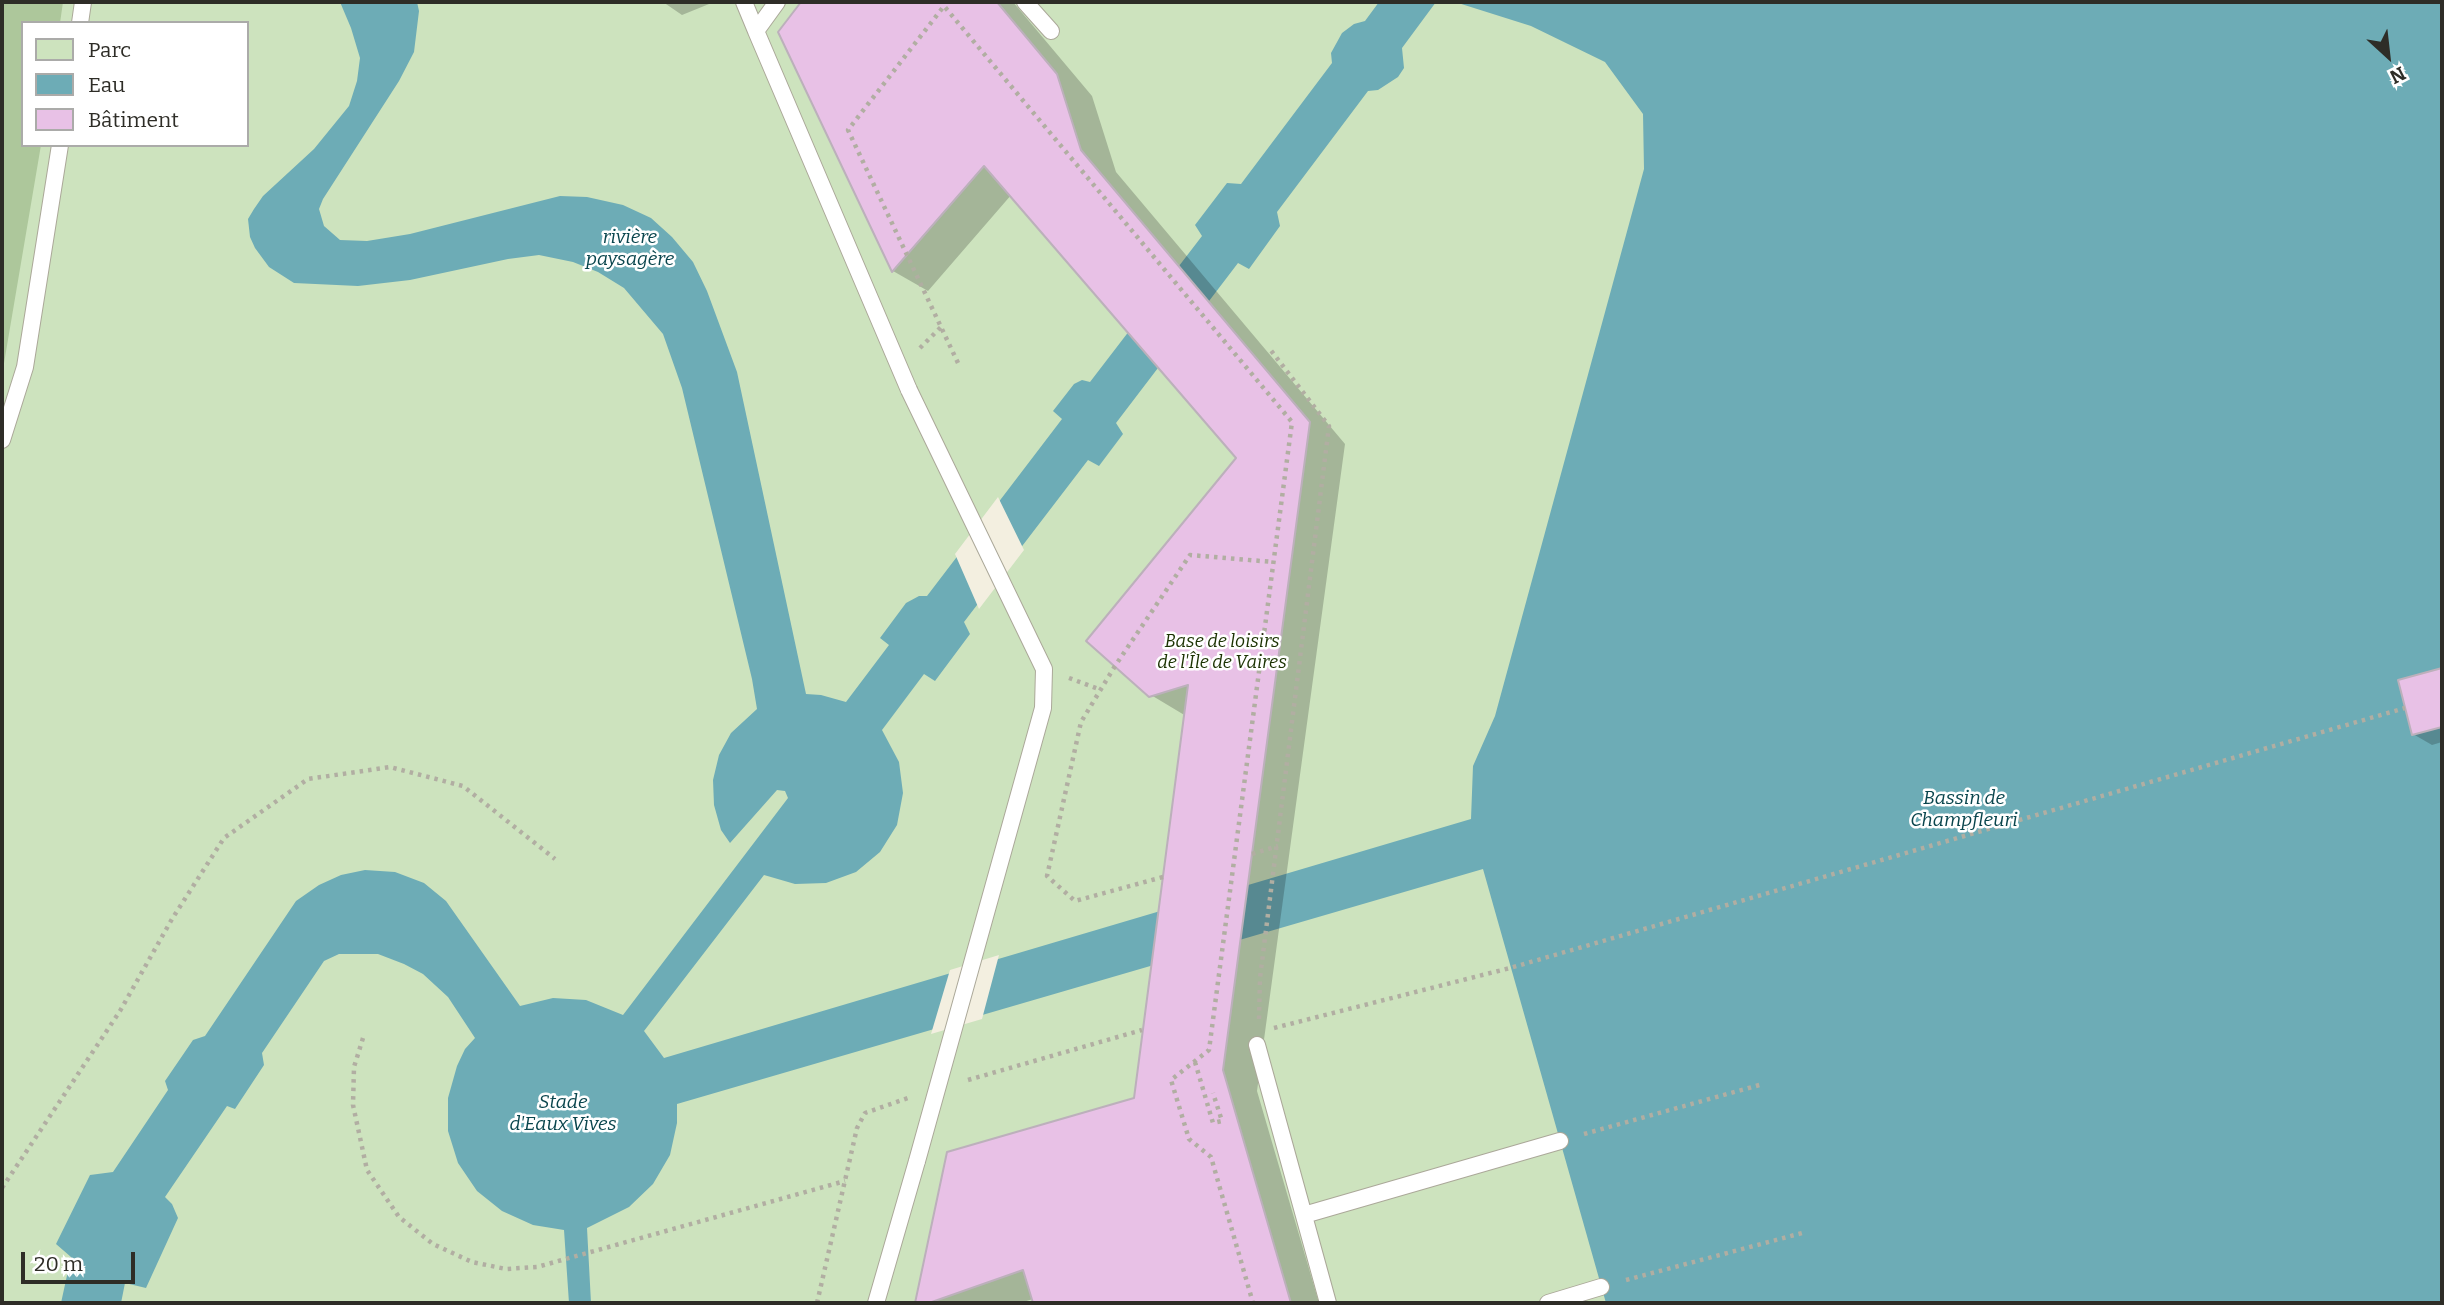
<!DOCTYPE html>
<html>
<head>
<meta charset="utf-8">
<style>
	body { margin:0 }
	#map { position:relative; width:2444px; height:1305px; overflow:hidden; background:#f3efe0; font-family:Bitter,serif }
	canvas { display:block }
	.frame { position:absolute; inset:0; border:4px solid #2e2d27; pointer-events:none }
	.legend { position:absolute; left:21px; top:21px; width:228px; height:126px; box-sizing:border-box; background:#fff; border:2px solid #ababa9; margin:0; padding:9px 12px; list-style:none; font-size:21px; color:#2e2d27 }
	.legend li { display:flex; align-items:center; gap:14px; height:35px }
	.legend b { width:35px; border:2px solid #ababa9 }
	.north { position:absolute; left:2353px; top:21px; width:70px; height:70px; -webkit-text-stroke:5px #fff; paint-order:stroke; rotate:153deg; font-size:19px; font-weight:700; line-height:28px; text-align:center; color:#2e2d27 }
	.north::after { content:''; display:block; margin:auto; width:24px; height:32px; background:#2e2d27; clip-path:polygon(50% 0,100% 100%,50% 72%,0 100%) }
	.scale { position:absolute; left:21px; top:1252px; width:114px; height:32px; box-sizing:border-box; border:4px solid #2e2d27; border-top:0; padding-left:9px; font-size:21px; line-height:24px; white-space:nowrap; color:#2e2d27; -webkit-text-stroke:5px #fff; paint-order:stroke }
</style>
</head>
<body>
<div id="map">
<canvas width="2444" height="1305"></canvas>
<div class="frame"></div>
<ul class="legend">
<li><b style="height:19px;background:#cde3be"></b>Parc</li>
<li><b style="height:19px;background:#6dacb6"></b>Eau</li>
<li><b style="height:19px;background:#e8c1e6"></b>Bâtiment</li>
</ul>
<div class="north">N</div>
<div class="scale">20 m</div>
</div>
<script>
const g = document.querySelector('canvas').getContext('2d');
g.lineJoin = 'round';
function fillPath(path, color) {
  g.fillStyle = color;
  g.fill(path, 'evenodd');
}
function toPath(rows) {
  const path = new Path2D();
  for (const r of rows) {
    path.moveTo(r[0], r[1]);
    for (let i = 2; i < r.length; i += 2) path.lineTo(r[i], r[i + 1]);
  }
  return path;
}
function trace(path, color, width, dash) {
  g.strokeStyle = color;
  g.lineWidth = width;
  g.lineCap = dash ? 'butt' : 'round';
  g.setLineDash(dash || []);
  g.stroke(path);
}
function write(font, color, halo, rows, align = 'center') {
  g.font = font + ' Bitter,serif';
  g.lineWidth = 5;
  g.setLineDash([]);
  g.textBaseline = 'middle';
  g.strokeStyle = halo;
  g.fillStyle = color;
  for (const [text, x, y, turn = 0] of rows) {
    g.save();
    g.translate(x, y);
    g.rotate((+turn || 0) * Math.PI / 180);
    g.textAlign = isNaN(turn) ? turn : align;
    if (halo) g.strokeText(text, 0, 0);
    g.fillText(text, 0, 0);
    g.restore();
  }
}
fillPath(toPath([
	[2,2,2442,2,2442,1303,2,1303],
	[23,23,247,23,247,145,23,145]
]), '#cde3be');
fillPath(toPath([
	[2,2,63,2,60,23,23,23,23,145,41,145,2,375]
]), '#adc79b');
fillPath(toPath([
	[340,2,417,2,419,11,414,52,399,81,323,199,319,209,324,226,340,240,367,241,410,234,560,196,587,197,623,205,651,218,672,237,693,262,707,291,737,372,806,694,821,695,846,702,889,645,880,638,906,603,919,596,927,596,1062,419,1053,411,1074,384,1082,380,1090,382,1202,236,1195,225,1227,183,1241,184,1332,63,1331,53,1342,33,1354,24,1365,21,1379,2,1436,2,1402,48,1404,68,1398,77,1378,90,1368,91,1277,212,1280,226,1249,269,1238,263,1116,423,1123,434,1099,466,1088,460,964,622,970,634,935,681,924,674,882,730,899,762,903,793,897,825,880,852,856,872,826,883,795,884,764,875,644,1031,664,1058,1471,819,1473,766,1495,716,1644,169,1643,114,1605,62,1531,26,1455,2,2442,2,2442,1303,1606,1303,1483,869,677,1104,677,1123,670,1155,653,1184,629,1207,587,1228,591,1303,569,1303,564,1230,533,1225,502,1211,477,1191,458,1163,448,1131,448,1098,457,1066,465,1049,475,1038,448,997,423,974,404,964,378,954,339,954,324,961,262,1053,264,1065,235,1109,227,1106,165,1197,172,1204,178,1218,146,1288,125,1283,121,1303,61,1303,71,1257,56,1244,90,1175,113,1172,168,1090,165,1081,193,1040,205,1036,296,901,319,885,341,875,365,870,395,872,424,883,446,901,520,1006,553,998,586,1000,623,1015,788,798,785,791,777,790,730,843,721,830,714,805,713,780,719,755,731,733,757,709,752,679,682,388,663,334,624,288,598,272,573,262,539,255,508,259,410,280,358,286,294,283,269,267,255,248,250,237,248,219,254,209,263,196,314,149,349,106,357,81,360,58,351,28]
]), '#6dacb6');
fillPath(toPath([
	[998,497,1024,550,979,609,955,554],
	[999,955,982,1019,931,1034,950,970]
]), '#f3efe0');
fillPath(toPath([
	[663,2,714,2,682,15],
	[803,2,1013,2,1092,96,1116,172,1345,444,1257,1091,1319,1303,1034,1303,1033,1299,1020,1303,917,1303,948,1154,1135,1099,1186,716,1151,695,1238,458,1012,194,928,291,893,271,780,32],
	[2442,669,2442,742,2432,745,2413,734,2400,682]
]), '#0003');
const building = toPath([
	[801,2,997,2,1057,74,1081,150,1310,422,1223,1070,1291,1303,1033,1303,1023,1270,929,1303,915,1303,947,1152,1134,1098,1188,685,1149,697,1086,641,1236,458,984,166,892,272,778,32,801,2],
	[2442,668,2442,727,2412,735,2398,680,2442,668]
]);
fillPath(building, '#e8c1e6');
trace(building, '#bcb0bb', 2);
const lane = toPath([
	[744,2,756,31],
	[777,2,756,31,909,390],
	[1025,2,1051,31],
	[80,23,83,2],
	[2,440,25,367,60,145],
	[1257,1045,1328,1303],
	[1304,1215,1560,1141],
	[876,1303,917,1161],
	[1548,1303,1601,1287]
]);
trace(lane, '#aba899', 18);
trace(toPath([
	[920,348,941,327],
	[958,363,848,130,944,6,1292,422,1209,1050,1171,1080,1189,1139,1211,1157,1253,1303],
	[1069,678,1101,690],
	[1252,854,1278,846],
	[1163,877,1075,901,1047,876,1081,722,1115,666,1190,555,1273,562],
	[1259,1019,1260,978,1329,426,1269,348],
	[1274,1028,1510,968,2405,708],
	[363,1038,354,1067,353,1105,367,1170,399,1217,433,1244,472,1262,506,1269,537,1267,845,1181],
	[1195,1062,1213,1123,1222,1121,1213,1093],
	[968,1080,1142,1030],
	[1584,1134,1763,1084],
	[2,1188,120,1011,172,919,224,838,308,779,390,767,463,786,555,859],
	[1626,1280,1806,1232],
	[817,1303,857,1128,865,1113,908,1098]
]), '#b1aea2', 4.5, [3.5, 5]);
trace(lane, '#fff', 16);
const laneBridge = toPath([
	[909,390,1044,669,1043,708,917,1161]
]);
trace(laneBridge, '#aba899', 18, []);
trace(laneBridge, '#fff', 16);
write('italic 18px', '#1b3202', '#fff', [
	["Base de loisirs",1222,642],
	["de l'Île de Vaires",1222,663]
]);
write('italic 19px', '#09454d', '#fff', [
	["rivière",630,238],
	["paysagère",630,260],
	["Bassin de",1964,799],
	["Champfleuri",1964,821],
	["Stade",563,1103],
	["d'Eaux Vives",563,1125]
]);
</script>
</body>
</html>
